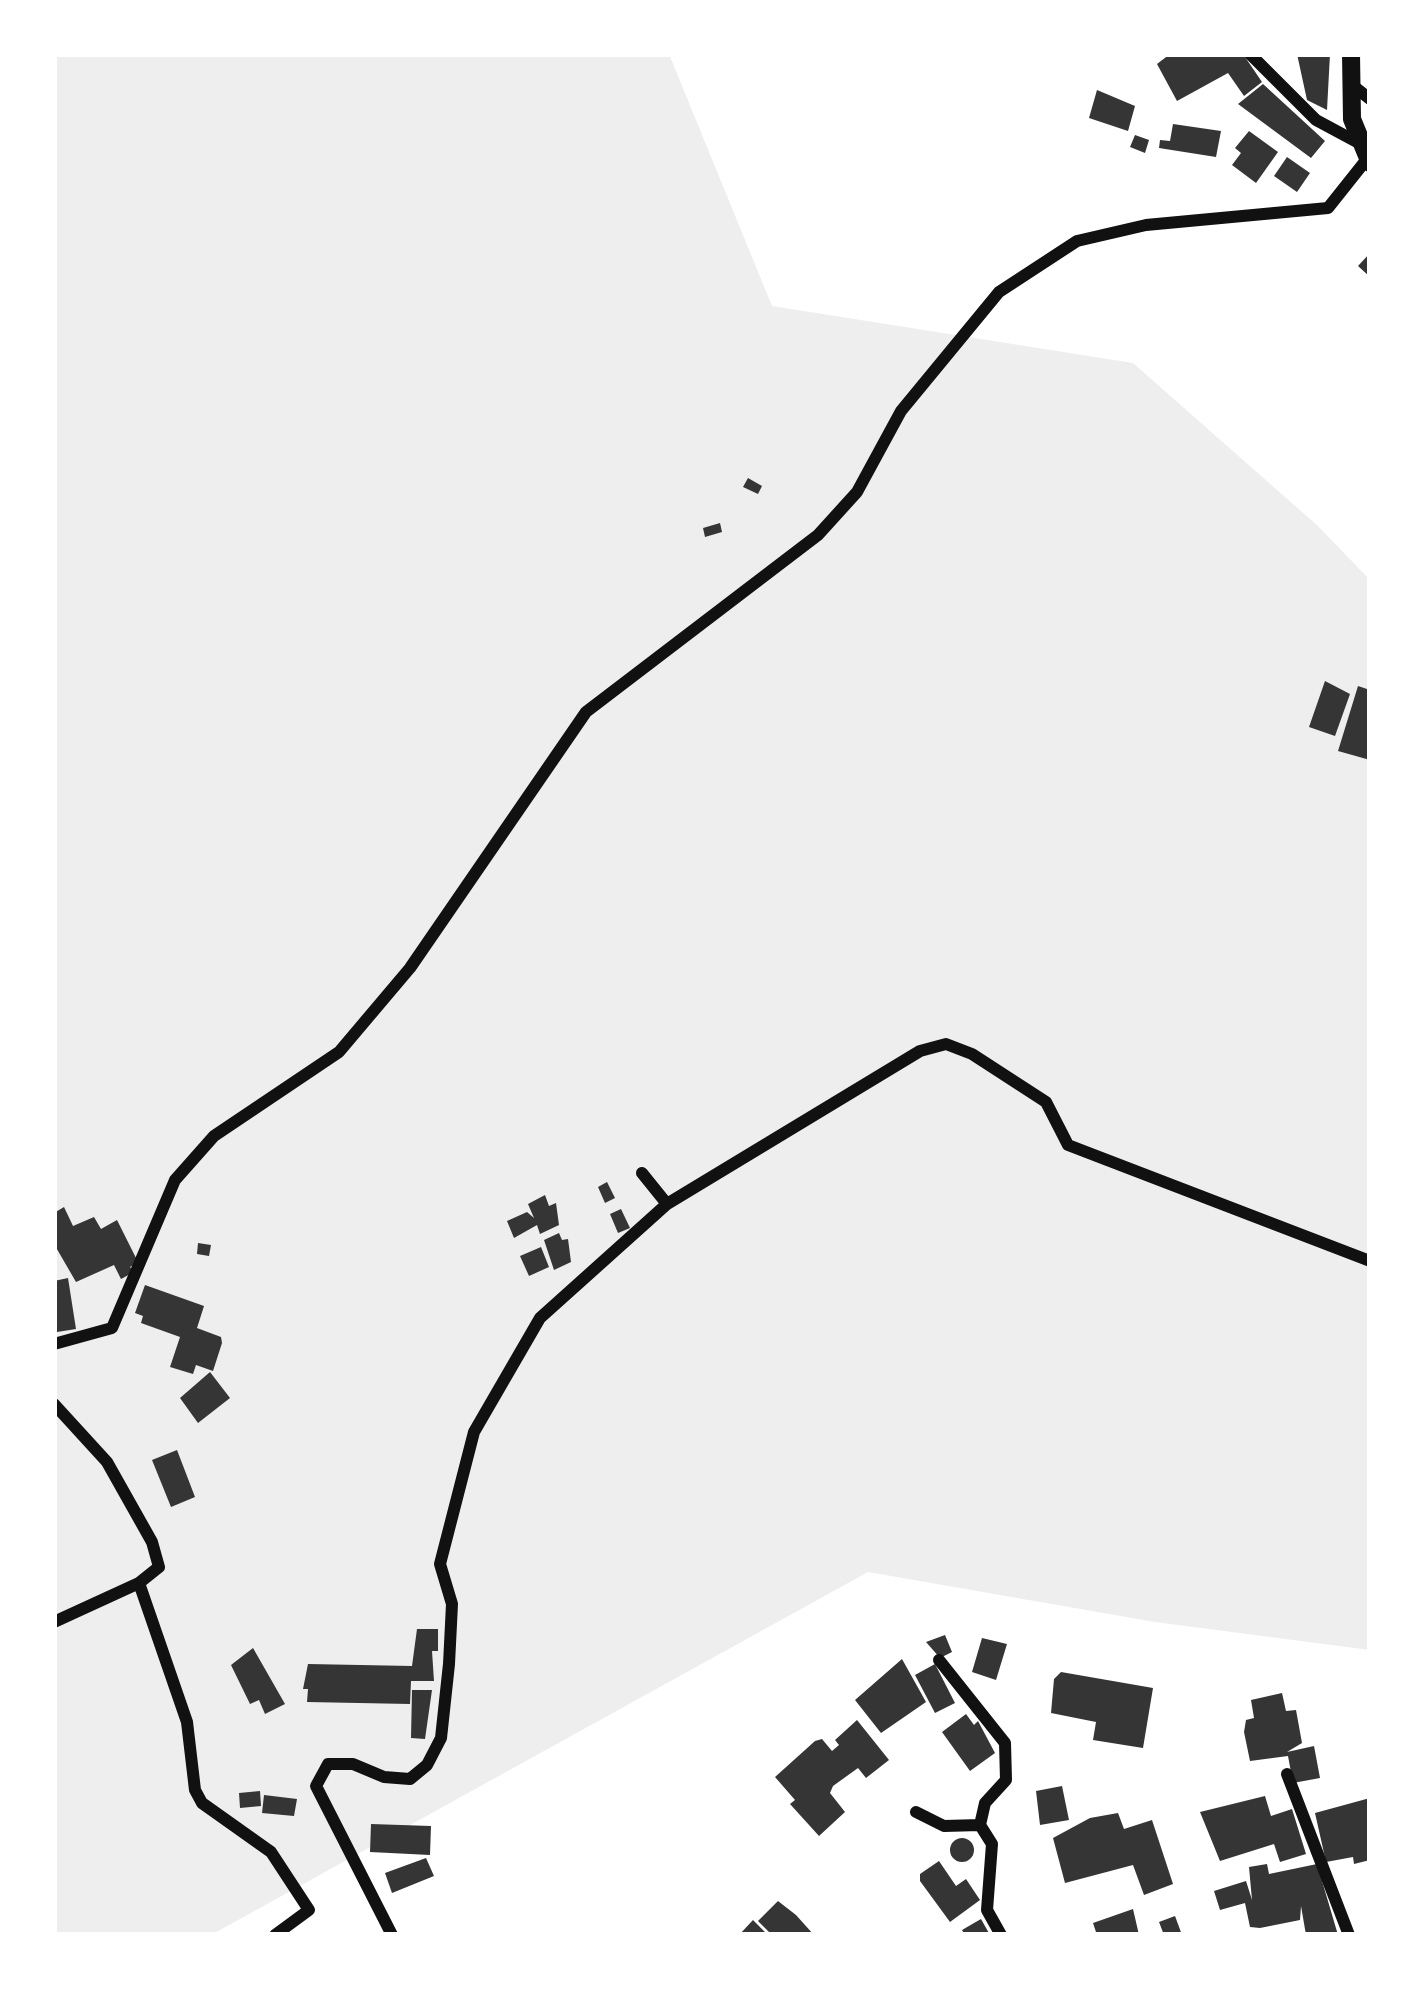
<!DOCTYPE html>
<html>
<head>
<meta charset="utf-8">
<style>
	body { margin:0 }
	#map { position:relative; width:1424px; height:1989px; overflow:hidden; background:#fff; font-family:"DejaVu Sans",sans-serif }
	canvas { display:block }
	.frame { position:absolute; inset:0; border:57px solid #fff; pointer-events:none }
</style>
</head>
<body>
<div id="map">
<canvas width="1424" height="1989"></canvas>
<div class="frame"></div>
</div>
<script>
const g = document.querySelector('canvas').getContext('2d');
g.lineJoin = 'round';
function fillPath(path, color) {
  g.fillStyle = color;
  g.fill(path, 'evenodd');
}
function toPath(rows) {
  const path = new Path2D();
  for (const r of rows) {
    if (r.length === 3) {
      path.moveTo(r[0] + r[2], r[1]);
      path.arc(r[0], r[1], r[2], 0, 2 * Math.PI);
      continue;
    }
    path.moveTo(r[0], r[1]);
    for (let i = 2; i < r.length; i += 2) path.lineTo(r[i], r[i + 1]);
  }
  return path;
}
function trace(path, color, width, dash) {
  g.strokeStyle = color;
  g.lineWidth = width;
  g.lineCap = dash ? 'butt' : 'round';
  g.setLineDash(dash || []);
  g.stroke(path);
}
fillPath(toPath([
	[54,54,669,54,772,306,1133,363,1319,527,1370,580,1370,1650,1155,1622,868,1572,211,1935,54,1935]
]), '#eee');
fillPath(toPath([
	[1170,54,1243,54,1262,82,1244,96,1228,73,1177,101,1157,64],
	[1297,54,1330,54,1327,110,1307,100],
	[1263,84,1325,141,1311,158,1238,104],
	[1097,90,1135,106,1128,131,1089,118],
	[1173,124,1221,131,1216,157,1159,148,1160,140,1170,141],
	[1249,131,1278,152,1256,183,1232,165,1241,153,1235,148],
	[1135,135,1149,140,1145,153,1130,147],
	[1287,157,1310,173,1297,192,1274,176],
	[1370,253,1370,277,1358,266],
	[748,478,762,486,758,494,743,487],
	[720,523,722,532,705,537,703,528],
	[1325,681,1350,694,1335,736,1309,727],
	[1358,686,1370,690,1370,760,1338,751],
	[607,1182,615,1198,605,1203,598,1187],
	[545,1195,549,1206,556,1203,559,1225,540,1234,537,1225,514,1238,507,1221,527,1212,534,1218,528,1204],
	[64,1207,73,1226,94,1217,101,1229,117,1220,138,1262,130,1267,134,1272,121,1279,114,1265,76,1282,54,1244,54,1213],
	[621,1209,630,1228,618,1233,610,1214],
	[559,1233,562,1240,568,1239,571,1262,554,1270,544,1240],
	[198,1243,211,1245,209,1256,197,1254],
	[541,1247,549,1267,529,1276,520,1256],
	[68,1278,76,1329,57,1332,54,1281],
	[145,1285,204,1306,197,1328,221,1337,222,1343,213,1371,196,1365,193,1374,170,1367,180,1337,141,1323,143,1316,135,1313],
	[210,1372,230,1398,198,1423,180,1398],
	[177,1450,195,1497,171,1507,152,1460],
	[417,1629,438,1629,438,1651,432,1651,434,1681,411,1681,410,1704,307,1702,308,1689,303,1689,308,1664,412,1666],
	[945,1635,952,1652,940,1658,926,1642],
	[982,1638,1007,1644,996,1680,972,1672],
	[253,1648,285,1704,265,1714,259,1700,250,1704,231,1665],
	[902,1659,926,1702,881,1733,855,1700],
	[935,1664,955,1703,935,1713,915,1675],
	[1061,1672,1153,1688,1143,1748,1093,1740,1096,1722,1051,1713,1054,1679],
	[412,1690,432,1690,425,1739,411,1738],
	[1282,1693,1286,1711,1296,1710,1302,1743,1287,1752,1314,1746,1320,1778,1293,1783,1288,1756,1250,1761,1244,1732,1246,1720,1254,1718,1251,1700],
	[966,1714,974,1725,978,1721,995,1753,970,1771,942,1732],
	[857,1720,889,1760,866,1778,858,1768,833,1786,830,1793,845,1812,819,1836,790,1804,795,1800,775,1777,815,1741,822,1739,832,1751,839,1745,835,1740],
	[1062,1786,1069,1820,1040,1825,1036,1791],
	[260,1791,261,1806,240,1808,239,1793],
	[264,1795,297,1799,294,1816,262,1813],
	[1265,1796,1271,1816,1292,1809,1306,1854,1280,1862,1274,1844,1220,1861,1200,1812],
	[1370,1798,1370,1860,1354,1864,1353,1857,1326,1862,1315,1813],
	[1118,1813,1124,1829,1152,1820,1173,1884,1144,1895,1133,1865,1065,1883,1053,1838,1090,1818],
	[371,1824,431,1826,430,1855,370,1852],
	[962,1850,12],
	[426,1858,434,1876,392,1893,385,1873],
	[939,1861,956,1886,966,1879,980,1900,950,1922,920,1881,920,1874],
	[1267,1864,1269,1874,1317,1864,1338,1935,1306,1935,1301,1906,1300,1920,1260,1928,1250,1927,1245,1903,1220,1910,1214,1891,1246,1881,1252,1900,1249,1867],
	[778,1901,796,1915,814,1935,772,1935,758,1921],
	[1133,1909,1139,1935,1097,1935,1093,1923],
	[1175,1916,1182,1935,1164,1935,1159,1922],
	[981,1919,990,1935,965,1935,962,1930],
	[753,1920,768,1935,739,1935]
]), '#353535');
trace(toPath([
	[1250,54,1316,120,1357,142],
	[1352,85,1370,99],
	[642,1173,667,1204,920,1051,946,1044,972,1054,1046,1102,1068,1145,1370,1261],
	[54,1344,112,1328,175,1180,214,1136,339,1052,410,968,586,712,818,535,857,492,901,411,999,292,1077,241,1146,225,1328,208,1367,159],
	[54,1404,107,1462,152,1542,159,1567,139,1583,54,1622],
	[139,1583,187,1722,195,1790,202,1803,271,1852,309,1910,275,1935],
	[939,1660,1005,1743,1006,1780,985,1803,980,1825,992,1844,987,1910,1001,1935],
	[1287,1774,1349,1935],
	[916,1812,944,1826,980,1825],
	[392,1935,316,1786,328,1764,353,1764,384,1777,410,1779,427,1765,441,1738,449,1664,452,1604,440,1564,474,1432,540,1318,667,1204]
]), '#111', 12);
trace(toPath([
	[1351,54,1352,119,1370,163]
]), '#111', 18);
</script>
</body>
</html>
